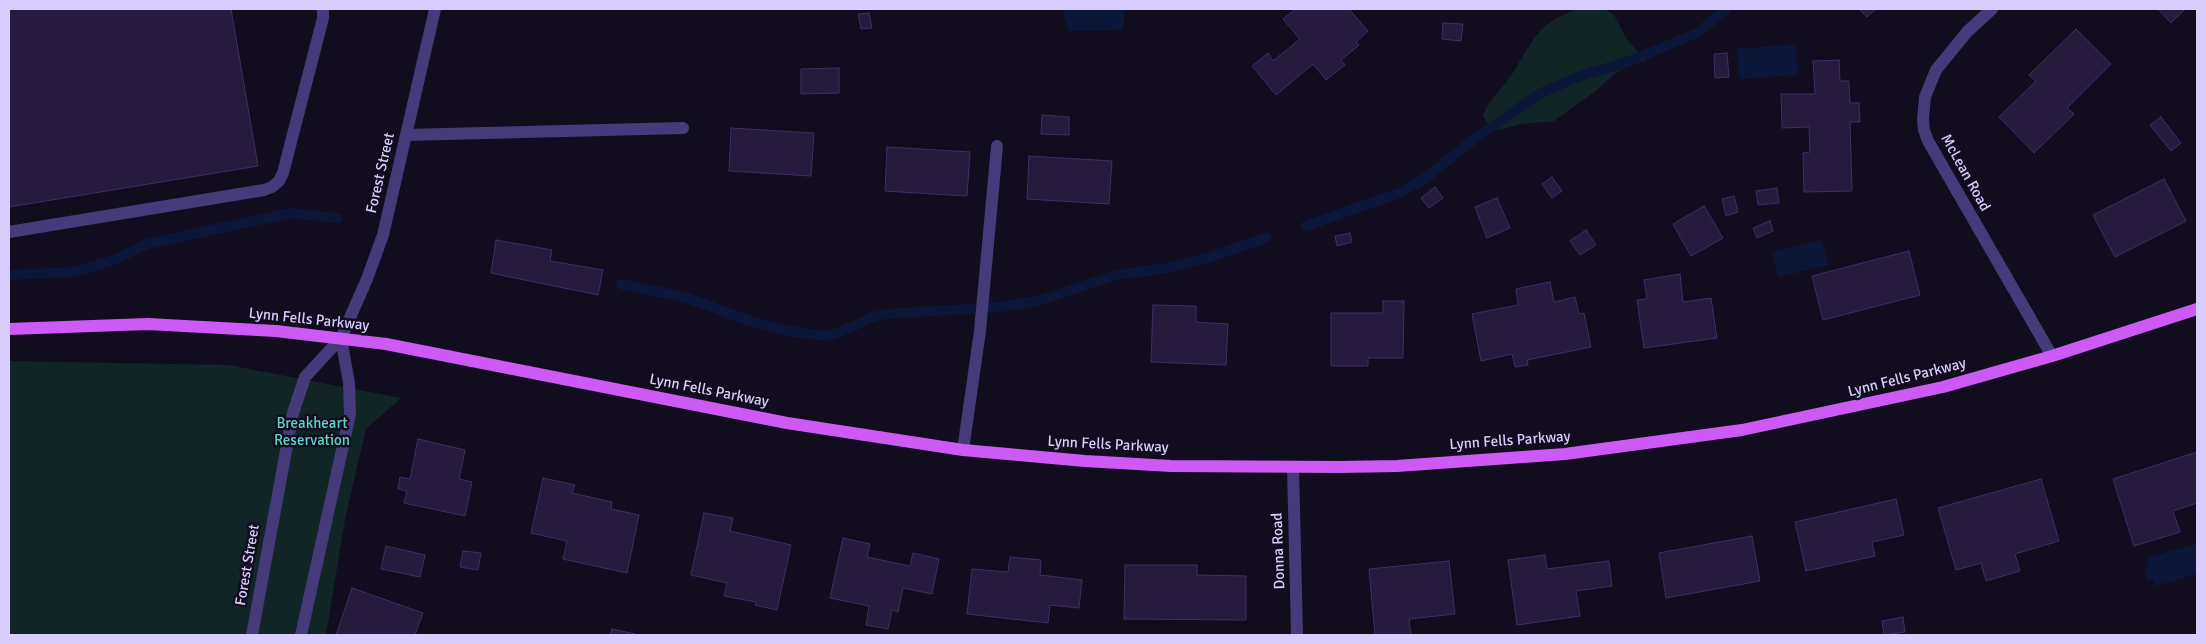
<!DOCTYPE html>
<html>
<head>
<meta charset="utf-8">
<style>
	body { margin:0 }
	#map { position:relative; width:2206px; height:644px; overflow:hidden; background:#120d1e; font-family:Signika,sans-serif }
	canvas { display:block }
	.frame { position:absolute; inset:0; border:10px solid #d8cdfc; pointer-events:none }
</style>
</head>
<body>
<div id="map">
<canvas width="2206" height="644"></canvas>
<div class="frame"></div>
</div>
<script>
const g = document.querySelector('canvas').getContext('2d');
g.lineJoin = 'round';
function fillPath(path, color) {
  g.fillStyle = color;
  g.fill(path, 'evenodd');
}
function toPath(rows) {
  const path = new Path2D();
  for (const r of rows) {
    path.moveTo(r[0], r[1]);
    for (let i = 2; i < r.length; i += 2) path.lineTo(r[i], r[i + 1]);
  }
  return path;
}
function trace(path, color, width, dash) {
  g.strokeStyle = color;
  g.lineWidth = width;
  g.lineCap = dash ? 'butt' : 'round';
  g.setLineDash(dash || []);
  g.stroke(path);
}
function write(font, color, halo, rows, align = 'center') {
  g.font = font + ' Signika,sans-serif';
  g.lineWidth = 5;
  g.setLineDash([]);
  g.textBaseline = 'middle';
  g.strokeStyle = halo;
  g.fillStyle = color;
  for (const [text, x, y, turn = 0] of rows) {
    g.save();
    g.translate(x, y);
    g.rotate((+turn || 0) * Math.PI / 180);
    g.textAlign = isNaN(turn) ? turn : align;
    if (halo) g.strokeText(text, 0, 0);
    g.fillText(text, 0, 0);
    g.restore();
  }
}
fillPath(toPath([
	[1577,9,1604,9,1614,15,1626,38,1646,61,1628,66,1613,75,1597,90,1554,121,1521,124,1494,131,1489,126,1483,115,1489,103,1511,76,1534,38,1545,26,1556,18],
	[10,361,228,365,401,398,366,429,345,519,326,635,9,635]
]), '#112527');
fillPath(toPath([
	[1064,9,1125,9,1124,25,1122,30,1069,31,1063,16],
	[1795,44,1798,75,1740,79,1737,49],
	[1822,240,1828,265,1778,277,1772,252],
	[2197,544,2197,574,2155,586,2153,579,2147,580,2144,568,2149,566,2147,558]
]), '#0b1638');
trace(toPath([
	[1306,226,1402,192,1424,179,1473,140,1541,93,1575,78,1630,61,1699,32,1726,9],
	[9,275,74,272,114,260,147,244,291,213,337,218],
	[621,284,687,298,747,320,787,331,828,336,840,332,873,317,886,314,1000,307,1038,301,1116,275,1167,268,1207,258,1266,238]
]), '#0b1638', 10);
const building = toPath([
	[9,9,231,9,258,166,9,207,9,9],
	[1296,9,1349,9,1368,31,1356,42,1359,45,1341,60,1345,65,1326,80,1313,64,1276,95,1252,66,1268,53,1273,61,1300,39,1283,19,1296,9],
	[1859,9,1876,9,1867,17,1859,9],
	[2158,9,2185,9,2171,23,2158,9],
	[869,13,872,28,861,29,858,14,869,13],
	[1443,23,1463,24,1461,41,1442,39,1443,23],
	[2076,29,2111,64,2067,108,2074,114,2034,153,1999,117,2036,81,2029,75,2076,29],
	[1727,53,1729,77,1715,78,1714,54,1727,53],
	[1839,60,1840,81,1849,81,1850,103,1859,103,1860,122,1850,122,1852,191,1804,192,1803,153,1810,152,1809,127,1782,128,1781,94,1815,94,1813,61,1839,60],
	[839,68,839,93,801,94,801,69,839,68],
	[1042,115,1069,117,1069,135,1041,134,1042,115],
	[2161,117,2181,143,2171,151,2150,125,2161,117],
	[731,128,814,133,811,176,729,171,731,128],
	[887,147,970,152,967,196,885,191,887,147],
	[1029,156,1112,161,1109,204,1027,199,1029,156],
	[1552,177,1562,191,1552,198,1542,184,1552,177],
	[2164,179,2186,221,2115,257,2093,215,2164,179],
	[1435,187,1443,198,1429,208,1421,198,1435,187],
	[1777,188,1779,203,1758,205,1756,191,1777,188],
	[1734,196,1738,212,1726,216,1722,199,1734,196],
	[1497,198,1510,228,1487,238,1475,207,1497,198],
	[1704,206,1723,238,1691,256,1673,224,1704,206],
	[1770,221,1773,231,1757,238,1753,228,1770,221],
	[1586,230,1596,245,1580,255,1570,241,1586,230],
	[1350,233,1352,242,1337,246,1335,236,1350,233],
	[496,240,552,250,550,261,603,270,598,295,491,273,496,240],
	[1909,251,1920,295,1823,320,1812,276,1909,251],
	[1680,274,1683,302,1711,298,1717,338,1644,348,1637,300,1647,299,1644,280,1680,274],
	[1550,282,1554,302,1575,297,1579,314,1584,313,1591,347,1527,360,1528,365,1515,367,1512,354,1481,361,1472,314,1518,305,1516,289,1550,282],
	[1383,301,1404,301,1403,358,1368,358,1368,366,1331,366,1331,313,1383,313,1383,301],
	[1153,305,1196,306,1196,322,1228,324,1226,365,1151,362,1153,305],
	[418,439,465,450,459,479,472,482,465,516,404,503,407,491,398,489,400,477,410,479,418,439],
	[2197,452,2197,503,2173,511,2180,532,2134,546,2113,479,2197,452],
	[543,478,575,485,572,493,612,502,611,509,639,515,627,573,563,559,567,541,531,533,543,478],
	[2041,479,2059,541,2015,554,2020,571,1986,581,1981,563,1956,570,1938,508,2041,479],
	[1896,499,1904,535,1872,542,1875,556,1806,571,1795,522,1896,499],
	[704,513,733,518,730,531,791,545,777,610,755,605,756,602,724,596,727,583,691,575,704,513],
	[1752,536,1760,581,1666,598,1659,553,1752,536],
	[843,538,870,544,867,557,910,566,913,553,939,559,932,594,903,588,898,612,892,610,888,629,866,625,869,606,830,598,843,538],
	[386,546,425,555,420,577,381,569,386,546],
	[463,551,481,553,478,570,460,567,463,551],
	[1545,555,1547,569,1609,561,1612,586,1576,591,1580,616,1517,625,1508,560,1545,555],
	[1010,557,1041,560,1040,575,1082,580,1079,608,1050,605,1048,623,967,614,972,569,1008,572,1010,557],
	[1449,561,1455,614,1409,619,1411,635,1375,635,1369,569,1449,561],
	[1125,565,1197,565,1197,575,1246,576,1246,620,1124,619,1125,565],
	[352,588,423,613,415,635,336,635,352,588],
	[1903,617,1905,632,1884,635,1882,621,1903,617],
	[612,629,635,634,635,635,610,635,612,629]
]);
fillPath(building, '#261a3d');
trace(building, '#402e68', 1);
trace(toPath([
	[406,135,683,128],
	[9,232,264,190,272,187,279,181,283,173,323,18,323,9],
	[963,450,980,331,997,146]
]), '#453b7a', 12);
trace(toPath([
	[1992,9,1967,32,1936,70,1925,97,1923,119,1924,130,1928,141,2052,356],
	[1293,467,1297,635],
	[252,635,293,413,305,377,341,338],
	[301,635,350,414,349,383,341,338]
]), '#453b7a', 12);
trace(toPath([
	[341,338,367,279,383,235,435,9]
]), '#453b7a', 12);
trace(toPath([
	[9,329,148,324,276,331,386,344,787,423,963,450,1085,461,1171,466,1340,467,1397,466,1565,454,1742,430,1943,387,2052,356,2197,309]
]), '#ce5af5', 12);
write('15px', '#d8cdfc', '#120d1e', [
	["Forest Street",381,173,-77],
	["McLean Road",1965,173,61],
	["Lynn Fells Parkway",309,320,6],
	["Lynn Fells Parkway",1907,378,-14],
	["Lynn Fells Parkway",709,391,11],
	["Lynn Fells Parkway",1510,441,-4],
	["Lynn Fells Parkway",1108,445,3],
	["Donna Road",1279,551,-92],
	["Forest Street",248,565,-80]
]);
write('15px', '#5ed7c7', '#120d1e', [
	["Breakheart",312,424],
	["Reservation",312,441]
]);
</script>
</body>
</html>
